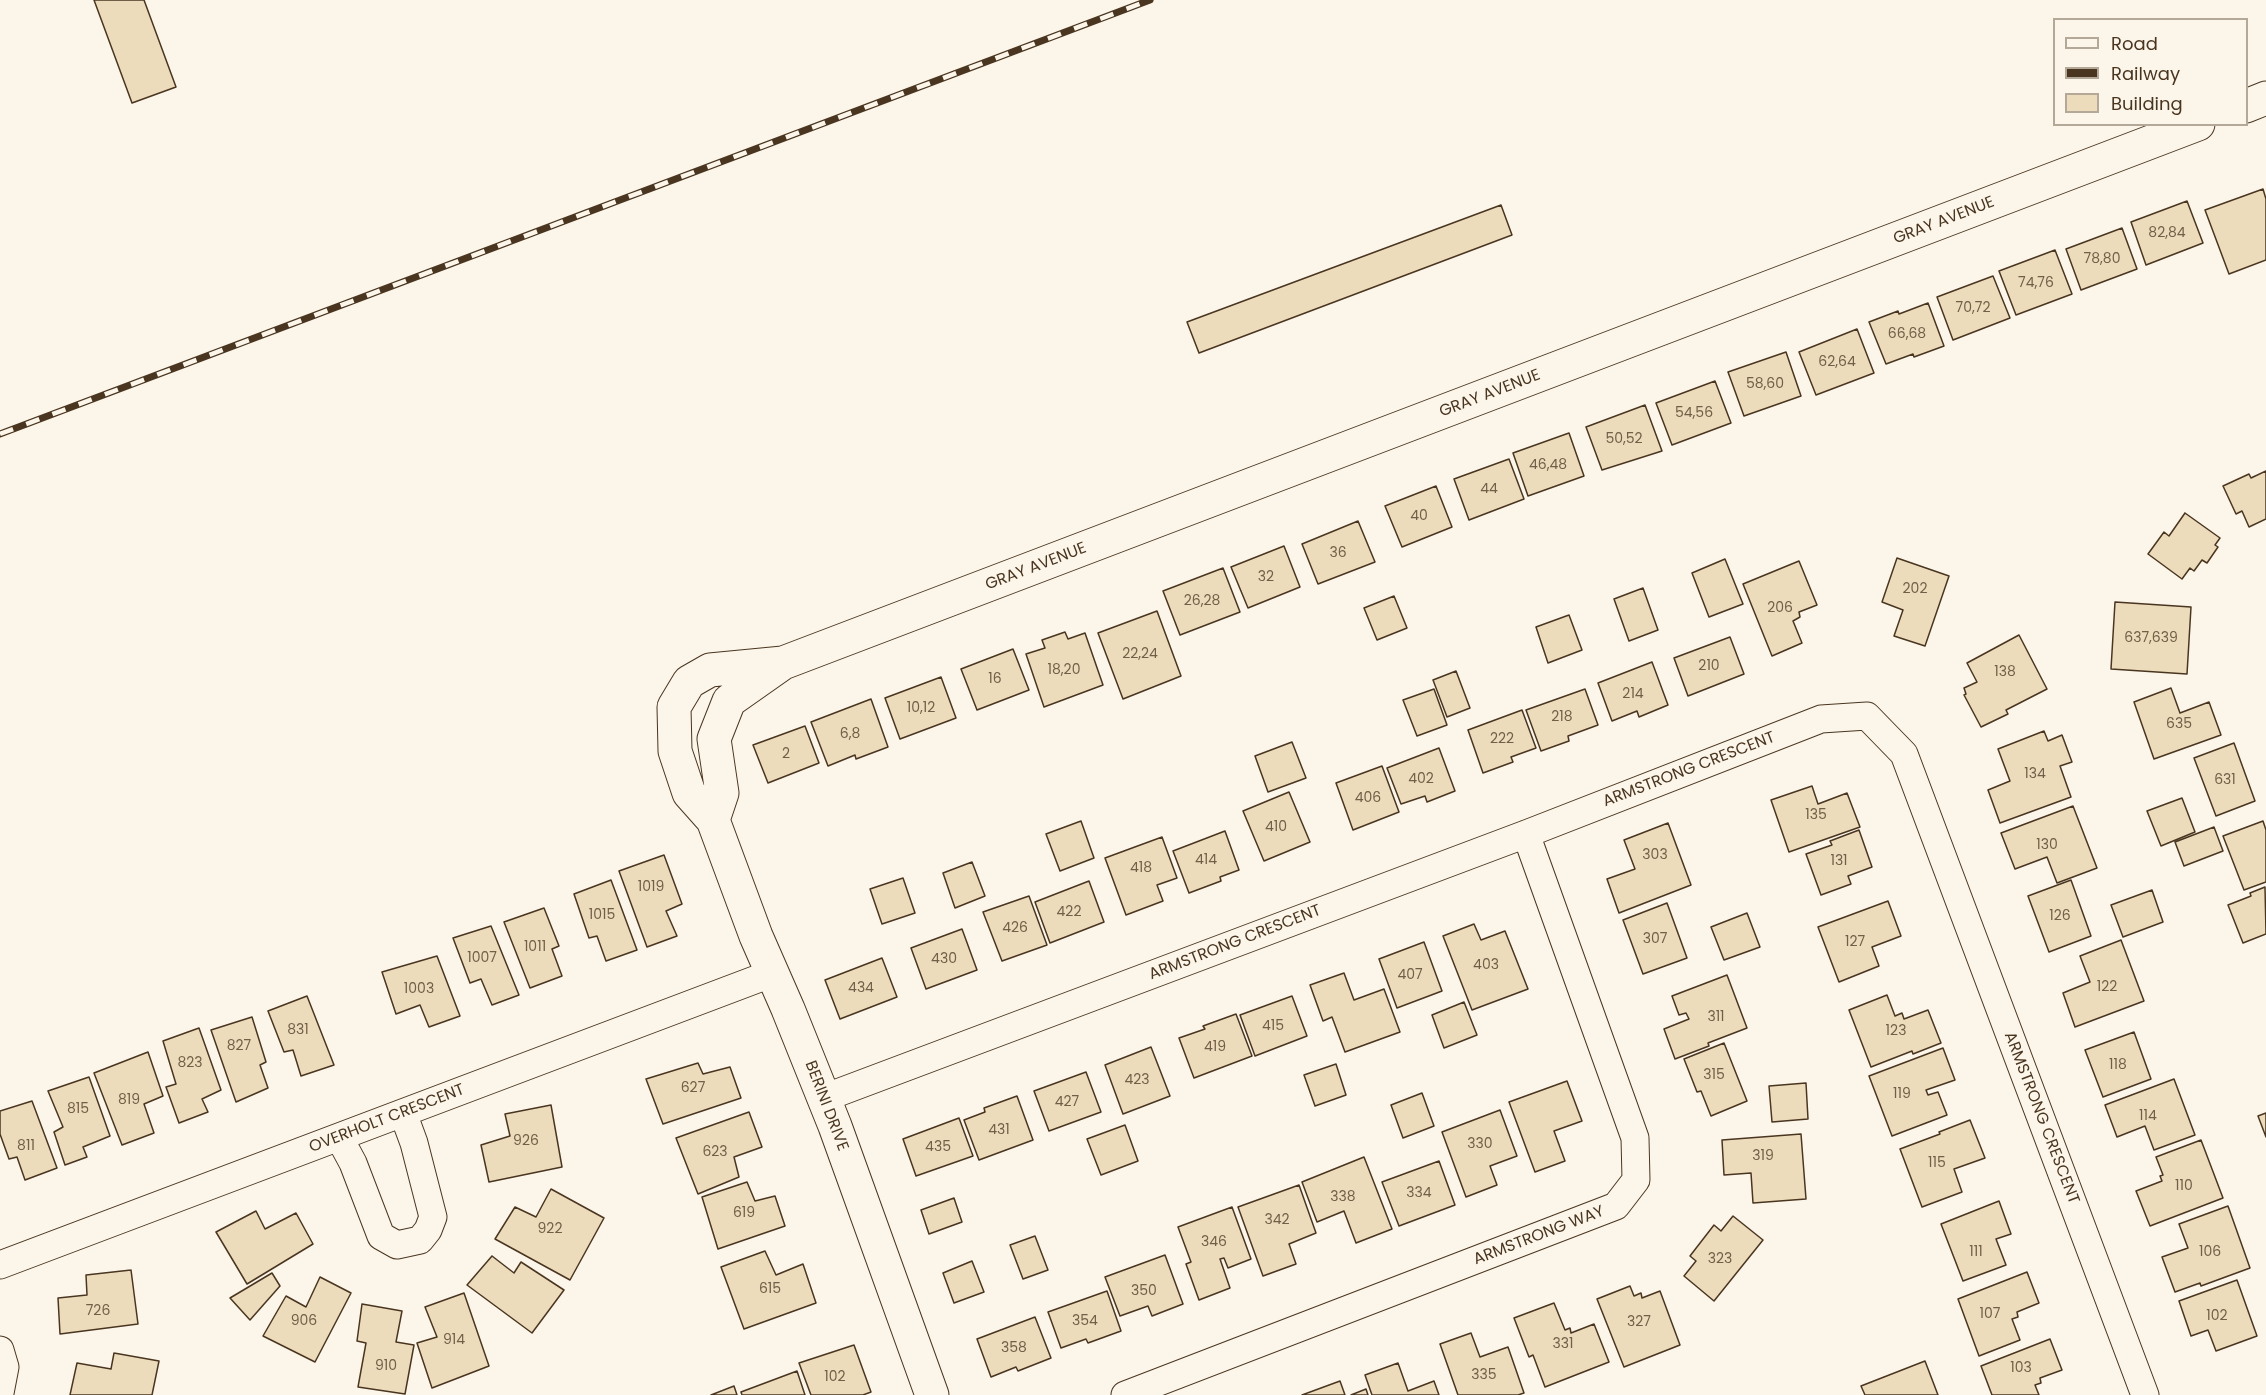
<!DOCTYPE html>
<html>
<head>
<meta charset="utf-8">
<style>
	body { margin:0 }
	#map { position:relative; width:2266px; height:1395px; overflow:hidden; background:#fbf6e9; font-family:Poppins,sans-serif }
	canvas { display:block }
	.legend { position:absolute; left:2053px; top:18px; width:195px; height:108px; box-sizing:border-box; background:#fbf6e9; border:2px solid #b4a999; margin:0; padding:8px 10px; list-style:none; font-size:18px; color:#4a3520 }
	.legend li { display:flex; align-items:center; gap:12px; height:30px }
	.legend b { width:30px; border:2px solid #b4a999 }
</style>
</head>
<body>
<div id="map">
<canvas width="2266" height="1395"></canvas>
<ul class="legend">
<li><b style="height:8px;background:#fbf6e9"></b>Road</li>
<li><b style="height:8px;background:#4a3520"></b>Railway</li>
<li><b style="height:16px;background:#ecdcbc"></b>Building</li>
</ul>
</div>
<script>
const g = document.querySelector('canvas').getContext('2d');
g.lineJoin = 'round';
function fillPath(path, color) {
  g.fillStyle = color;
  g.fill(path, 'evenodd');
}
function toPath(rows) {
  const path = new Path2D();
  for (const r of rows) {
    path.moveTo(r[0], r[1]);
    for (let i = 2; i < r.length; i += 2) path.lineTo(r[i], r[i + 1]);
  }
  return path;
}
function trace(path, color, width, dash) {
  g.strokeStyle = color;
  g.lineWidth = width;
  g.lineCap = dash ? 'butt' : 'round';
  g.setLineDash(dash || []);
  g.stroke(path);
}
function write(font, color, halo, rows, align = 'center') {
  g.font = font + ' Poppins,sans-serif';
  g.lineWidth = 4.5;
  g.setLineDash([]);
  g.textBaseline = 'middle';
  g.strokeStyle = halo;
  g.fillStyle = color;
  for (const [text, x, y, turn = 0] of rows) {
    g.save();
    g.translate(x, y);
    g.rotate((+turn || 0) * Math.PI / 180);
    g.textAlign = isNaN(turn) ? turn : align;
    if (halo) g.strokeText(text, 0, 0);
    g.fillText(text, 0, 0);
    g.restore();
  }
}
const building = toPath([
	[94,0,144,0,176,87,132,103,94,0],
	[2263,189,2266,199,2266,260,2229,274,2205,210,2263,189],
	[2187,201,2203,243,2146,265,2131,222,2187,201],
	[1501,205,1512,235,1199,353,1187,322,1501,205],
	[2122,228,2137,269,2081,290,2066,249,2122,228],
	[2055,250,2072,294,2016,315,1999,271,2055,250],
	[1993,276,2010,318,1953,340,1937,297,1993,276],
	[1928,303,1944,346,1914,357,1913,354,1886,364,1869,322,1898,311,1899,314,1928,303],
	[1857,329,1874,373,1816,395,1799,352,1857,329],
	[1786,352,1801,396,1744,416,1728,372,1786,352],
	[1715,381,1731,423,1672,445,1656,403,1715,381],
	[1645,405,1662,451,1602,470,1586,427,1645,405],
	[1569,433,1584,476,1528,496,1513,453,1569,433],
	[1509,459,1524,499,1469,520,1454,479,1509,459],
	[2266,471,2266,519,2249,527,2242,511,2236,514,2223,486,2249,474,2251,478,2266,471],
	[1436,486,1452,527,1402,547,1385,506,1436,486],
	[2185,513,2220,538,2215,545,2218,547,2207,563,2202,560,2194,571,2190,568,2182,579,2148,554,2164,532,2169,536,2185,513],
	[1358,521,1375,562,1318,584,1302,544,1358,521],
	[1284,546,1300,587,1248,608,1231,567,1284,546],
	[1897,558,1949,576,1925,646,1894,636,1903,610,1882,602,1897,558],
	[1725,559,1743,604,1709,617,1692,573,1725,559],
	[1799,561,1817,605,1799,612,1800,617,1793,621,1802,643,1772,656,1743,584,1799,561],
	[1223,568,1240,612,1180,635,1163,591,1223,568],
	[1643,588,1658,630,1629,641,1614,599,1643,588],
	[1394,596,1407,628,1377,640,1364,608,1394,596],
	[2115,602,2191,607,2187,674,2111,669,2115,602],
	[1157,611,1181,676,1123,699,1098,633,1157,611],
	[1569,615,1582,650,1548,663,1536,627,1569,615],
	[1065,632,1068,639,1085,633,1103,685,1044,707,1026,654,1045,648,1042,640,1065,632],
	[2019,635,2047,689,2006,710,2008,714,1981,727,1964,695,1966,694,1964,688,1977,682,1967,663,2019,635],
	[1730,637,1744,674,1688,696,1674,658,1730,637],
	[1013,649,1029,690,977,710,961,669,1013,649],
	[1652,662,1668,705,1639,717,1637,711,1612,721,1598,683,1652,662],
	[1456,671,1470,708,1447,717,1433,680,1456,671],
	[941,677,956,718,900,739,885,698,941,677],
	[2171,688,2180,713,2209,702,2221,735,2154,759,2134,702,2171,688],
	[1434,689,1447,725,1417,736,1403,700,1434,689],
	[1585,689,1598,725,1568,736,1569,741,1541,751,1526,710,1585,689],
	[871,699,888,747,856,759,855,755,828,766,811,722,871,699],
	[1522,710,1536,748,1511,757,1513,762,1483,773,1468,730,1522,710],
	[805,726,819,763,768,783,753,745,805,726],
	[2044,731,2048,741,2062,735,2072,762,2060,766,2071,797,2000,823,1988,790,2010,781,1998,749,2044,731],
	[1292,742,1306,778,1268,792,1255,756,1292,742],
	[2234,743,2255,801,2216,816,2194,758,2234,743],
	[1439,748,1455,791,1427,802,1425,796,1401,804,1387,768,1439,748],
	[1382,766,1399,812,1353,830,1336,783,1382,766],
	[1812,786,1818,804,1847,793,1860,827,1789,852,1771,800,1812,786],
	[1289,792,1310,842,1264,861,1243,811,1289,792],
	[2182,798,2195,832,2161,846,2147,811,2182,798],
	[2073,806,2097,868,2057,883,2047,857,2015,869,2001,833,2073,806],
	[1081,821,1094,858,1060,871,1046,834,1081,821],
	[2263,821,2266,830,2266,882,2244,890,2223,836,2263,821],
	[1668,823,1691,885,1619,913,1607,879,1635,869,1624,840,1668,823],
	[2214,827,2223,851,2184,866,2175,842,2214,827],
	[1859,830,1872,867,1848,876,1851,884,1821,895,1806,854,1832,845,1830,841,1859,830],
	[1225,831,1239,870,1220,877,1221,881,1189,893,1173,851,1225,831],
	[1162,837,1177,878,1157,885,1163,901,1126,915,1105,858,1162,837],
	[664,855,682,904,666,911,677,936,647,947,619,871,664,855],
	[972,862,985,896,955,908,943,873,972,862],
	[903,878,915,913,882,924,870,889,903,878],
	[611,880,637,950,606,961,597,936,589,938,574,894,611,880],
	[2071,880,2091,936,2049,952,2028,896,2071,880],
	[1089,881,1104,922,1050,943,1035,902,1089,881],
	[2265,887,2266,934,2243,943,2228,905,2251,896,2250,893,2265,887],
	[2152,890,2163,922,2123,937,2111,905,2152,890],
	[1029,896,1047,945,1002,961,983,912,1029,896],
	[1888,901,1901,936,1872,947,1879,966,1839,982,1818,927,1888,901],
	[1667,903,1687,958,1643,974,1623,920,1667,903],
	[544,908,559,946,552,949,562,976,530,988,504,922,544,908],
	[1747,913,1760,947,1724,960,1711,927,1747,913],
	[1474,924,1481,940,1505,931,1528,989,1472,1010,1443,936,1474,924],
	[491,926,519,995,492,1005,481,979,470,983,453,938,491,926],
	[962,929,977,970,926,989,911,948,962,929],
	[2121,940,2144,1001,2075,1027,2063,993,2090,982,2080,956,2121,940],
	[1424,942,1442,991,1397,1008,1379,959,1424,942],
	[437,956,460,1016,429,1027,420,1005,396,1014,382,972,437,956],
	[882,958,897,997,840,1019,825,980,882,958],
	[1344,973,1354,1000,1384,989,1400,1032,1345,1052,1332,1017,1323,1021,1310,985,1344,973],
	[1727,975,1747,1028,1708,1043,1709,1046,1675,1059,1664,1029,1689,1019,1686,1013,1679,1015,1672,996,1727,975],
	[1887,995,1895,1016,1902,1013,1904,1019,1928,1010,1941,1043,1913,1054,1912,1051,1871,1067,1849,1010,1887,995],
	[307,996,334,1065,301,1076,293,1050,284,1052,268,1011,307,996],
	[1292,996,1307,1036,1255,1056,1240,1015,1292,996],
	[1464,1002,1477,1035,1444,1048,1432,1015,1464,1002],
	[1236,1014,1252,1056,1194,1078,1179,1038,1205,1029,1203,1026,1236,1014],
	[252,1017,266,1062,260,1065,268,1088,236,1102,211,1030,252,1017],
	[199,1028,221,1090,202,1099,208,1112,179,1123,166,1087,176,1084,163,1041,199,1028],
	[2134,1032,2151,1079,2103,1097,2085,1050,2134,1032],
	[1724,1043,1747,1101,1711,1116,1701,1091,1697,1092,1684,1059,1724,1043],
	[1151,1047,1170,1096,1123,1114,1105,1065,1151,1047],
	[1943,1048,1955,1080,1926,1090,1928,1095,1938,1092,1947,1115,1892,1136,1869,1076,1943,1048],
	[148,1052,163,1096,144,1104,154,1133,122,1145,94,1073,148,1052],
	[698,1063,703,1074,730,1067,741,1098,663,1124,646,1079,698,1063],
	[1336,1064,1346,1095,1315,1106,1304,1075,1336,1064],
	[1086,1072,1101,1112,1049,1131,1034,1091,1086,1072],
	[89,1077,110,1136,83,1147,87,1157,65,1165,54,1132,63,1127,48,1091,89,1077],
	[2174,1079,2195,1135,2154,1150,2145,1126,2117,1137,2105,1105,2174,1079],
	[1567,1081,1582,1121,1554,1131,1565,1161,1535,1172,1509,1102,1567,1081],
	[1806,1083,1808,1119,1772,1122,1769,1086,1806,1083],
	[1422,1093,1434,1126,1403,1138,1391,1105,1422,1093],
	[1017,1096,1033,1140,979,1160,964,1120,985,1112,984,1108,1017,1096],
	[32,1101,57,1168,25,1180,17,1157,9,1159,0,1134,0,1111,32,1101],
	[551,1105,562,1167,489,1182,481,1145,510,1136,505,1114,551,1105],
	[1500,1110,1517,1156,1490,1166,1497,1185,1466,1197,1442,1132,1500,1110],
	[749,1112,762,1147,734,1157,739,1177,698,1194,676,1138,749,1112],
	[2266,1113,2266,1137,2258,1116,2266,1113],
	[959,1118,973,1156,916,1176,903,1139,959,1118],
	[1970,1120,1985,1158,1954,1169,1962,1192,1922,1207,1900,1149,1940,1134,1939,1132,1970,1120],
	[1125,1125,1138,1161,1101,1175,1087,1139,1125,1125],
	[1801,1134,1806,1199,1753,1203,1751,1173,1724,1175,1722,1140,1801,1134],
	[2201,1140,2223,1198,2150,1226,2136,1191,2162,1181,2160,1176,2163,1175,2156,1157,2201,1140],
	[1364,1157,1392,1229,1356,1243,1344,1211,1317,1222,1302,1182,1364,1157],
	[1439,1161,1455,1205,1399,1226,1382,1182,1439,1161],
	[747,1182,755,1201,775,1196,785,1226,718,1249,702,1197,747,1182],
	[1299,1185,1316,1233,1289,1244,1296,1264,1263,1276,1238,1207,1299,1185],
	[551,1189,604,1218,570,1280,495,1239,515,1207,536,1217,551,1189],
	[954,1198,962,1222,929,1234,921,1210,954,1198],
	[1999,1201,2011,1234,1996,1239,2006,1265,1963,1281,1941,1224,1999,1201],
	[2228,1206,2250,1268,2201,1286,2200,1283,2175,1292,2162,1257,2188,1248,2179,1224,2228,1206],
	[1232,1207,1251,1259,1228,1268,1224,1258,1220,1259,1230,1288,1199,1300,1186,1264,1191,1262,1178,1227,1232,1207],
	[256,1211,265,1229,296,1213,313,1244,247,1284,216,1232,256,1211],
	[1733,1216,1763,1240,1714,1301,1684,1276,1696,1261,1690,1256,1714,1225,1721,1231,1733,1216],
	[1035,1236,1048,1270,1023,1279,1010,1245,1035,1236],
	[765,1251,776,1275,803,1264,816,1303,744,1329,721,1267,765,1251],
	[1165,1255,1183,1304,1152,1316,1148,1306,1120,1316,1105,1277,1165,1255],
	[492,1256,514,1273,521,1262,564,1290,532,1333,467,1285,492,1256],
	[972,1261,984,1292,954,1303,943,1273,972,1261],
	[131,1270,138,1324,60,1334,58,1298,87,1295,86,1275,131,1270],
	[2027,1272,2039,1303,2017,1312,2018,1317,2012,1319,2020,1340,1979,1356,1958,1299,2027,1272],
	[272,1273,280,1286,250,1320,230,1298,272,1273],
	[320,1277,351,1293,315,1362,263,1336,286,1296,306,1307,320,1277],
	[2237,1280,2257,1336,2216,1351,2208,1330,2191,1336,2179,1301,2237,1280],
	[1630,1286,1634,1296,1641,1293,1642,1298,1660,1291,1680,1345,1624,1367,1597,1299,1630,1286],
	[1107,1291,1121,1331,1088,1343,1086,1339,1061,1348,1048,1312,1107,1291],
	[464,1293,489,1366,432,1388,417,1343,437,1337,425,1307,464,1293],
	[1554,1303,1565,1330,1570,1328,1571,1333,1594,1324,1609,1362,1545,1387,1533,1355,1529,1357,1514,1318,1554,1303],
	[362,1304,402,1311,396,1342,414,1345,405,1394,358,1387,366,1343,357,1341,362,1304],
	[1035,1317,1051,1358,1018,1371,1016,1367,991,1377,977,1339,1035,1317],
	[1471,1333,1480,1357,1508,1347,1524,1393,1518,1395,1458,1395,1440,1344,1471,1333],
	[2050,1339,2062,1370,2040,1378,2041,1383,2035,1385,2039,1395,1992,1395,1981,1366,2050,1339],
	[854,1345,871,1392,863,1395,811,1395,799,1363,854,1345],
	[114,1353,159,1361,152,1395,70,1395,77,1363,111,1369,114,1353],
	[1925,1361,1938,1395,1865,1395,1861,1386,1925,1361],
	[1398,1363,1408,1391,1434,1381,1439,1395,1372,1395,1365,1375,1398,1363],
	[797,1371,805,1395,742,1395,741,1392,797,1371],
	[1340,1381,1345,1395,1302,1395,1340,1381],
	[734,1386,737,1395,711,1395,734,1386],
	[1366,1389,1368,1395,1351,1395,1366,1389]
]);
fillPath(building, '#ecdcbc');
trace(building, '#4a3520', 1.5);
const street = toPath([
	[824,1098,1526,834,1821,719,1867,716,1904,754,2145,1395],
	[339,1137,353,1163,381,1236,397,1245,420,1240,428,1230,433,1217,414,1143,403,1113],
	[0,1265,773,973],
	[0,1350,5,1367,0,1393],
	[1125,1395,1616,1206,1636,1180,1635,1138,1526,834]
]);
const secondary = toPath([
	[2246,106,2266,98],
	[783,663,710,670,689,682,674,707,675,751,689,793,713,820,756,936,788,1009,835,1126,932,1395],
	[713,820,722,793,714,739,729,701,783,663,2198,124]
]);
trace(street, '#4a3520', 29);
trace(secondary, '#4a3520', 35);
trace(street, '#fbf6e9', 27);
trace(secondary, '#fbf6e9', 33);
const rail = toPath([
	[0,434,1150,0]
]);
trace(rail, '#4a3520', 7);
trace(rail, '#fbf6e9', 4.5, [14]);
write('14px', '#725f47', null, [
	["82,84",2167,233],
	["78,80",2102,259],
	["74,76",2036,283],
	["70,72",1973,308],
	["66,68",1907,334],
	["62,64",1837,362],
	["58,60",1765,384],
	["54,56",1694,413],
	["50,52",1624,439],
	["46,48",1548,465],
	["44",1489,489],
	["40",1419,516],
	["36",1338,553],
	["32",1266,577],
	["202",1915,589],
	["26,28",1202,601],
	["206",1780,608],
	["637,639",2151,638],
	["22,24",1140,654],
	["210",1709,666],
	["18,20",1064,670],
	["138",2005,672],
	["16",995,679],
	["214",1633,694],
	["10,12",921,708],
	["218",1562,717],
	["635",2179,724],
	["6,8",850,734],
	["222",1502,739],
	["2",786,754],
	["134",2035,774],
	["402",1421,779],
	["631",2225,780],
	["406",1368,798],
	["135",1816,815],
	["410",1276,827],
	["130",2047,845],
	["303",1655,855],
	["414",1206,860],
	["131",1839,861],
	["418",1141,868],
	["1019",651,887],
	["422",1069,912],
	["1015",602,915],
	["126",2060,916],
	["426",1015,928],
	["307",1655,939],
	["127",1855,942],
	["1011",535,947],
	["1007",482,958],
	["430",944,959],
	["403",1486,965],
	["407",1410,975],
	["122",2107,987],
	["434",861,988],
	["1003",419,989],
	["311",1716,1017],
	["415",1273,1026],
	["831",298,1030],
	["123",1896,1031],
	["827",239,1046],
	["419",1215,1047],
	["823",190,1063],
	["118",2118,1065],
	["315",1714,1075],
	["423",1137,1080],
	["627",693,1088],
	["119",1902,1094],
	["819",129,1100],
	["427",1067,1102],
	["815",78,1109],
	["114",2148,1116],
	["431",999,1130],
	["926",526,1141],
	["330",1480,1144],
	["811",26,1146],
	["435",938,1147],
	["623",715,1152],
	["319",1763,1156],
	["115",1937,1163],
	["110",2184,1186],
	["334",1419,1193],
	["338",1343,1197],
	["619",744,1213],
	["342",1277,1220],
	["922",550,1229],
	["346",1214,1242],
	["111",1976,1252],
	["106",2210,1252],
	["323",1720,1259],
	["615",770,1289],
	["350",1144,1291],
	["726",98,1311],
	["107",1990,1314],
	["102",2217,1316],
	["906",304,1321],
	["354",1085,1321],
	["327",1639,1322],
	["914",454,1340],
	["331",1563,1344],
	["358",1014,1348],
	["910",386,1366],
	["103",2021,1368],
	["335",1484,1375],
	["102",835,1377]
]);
write('16px', '#4a3520', '#fbf6e9', [
	["GRAY AVENUE",1944,221,-21],
	["GRAY AVENUE",1490,394,-21],
	["GRAY AVENUE",1036,567,-21],
	["ARMSTRONG CRESCENT",1689,770,-21],
	["ARMSTRONG CRESCENT",1235,943,-21],
	["BERINI DRIVE",826,1106,69],
	["ARMSTRONG CRESCENT",2041,1118,69],
	["OVERHOLT CRESCENT",387,1119,-21],
	["ARMSTRONG WAY",1539,1236,-21]
]);
</script>
</body>
</html>
